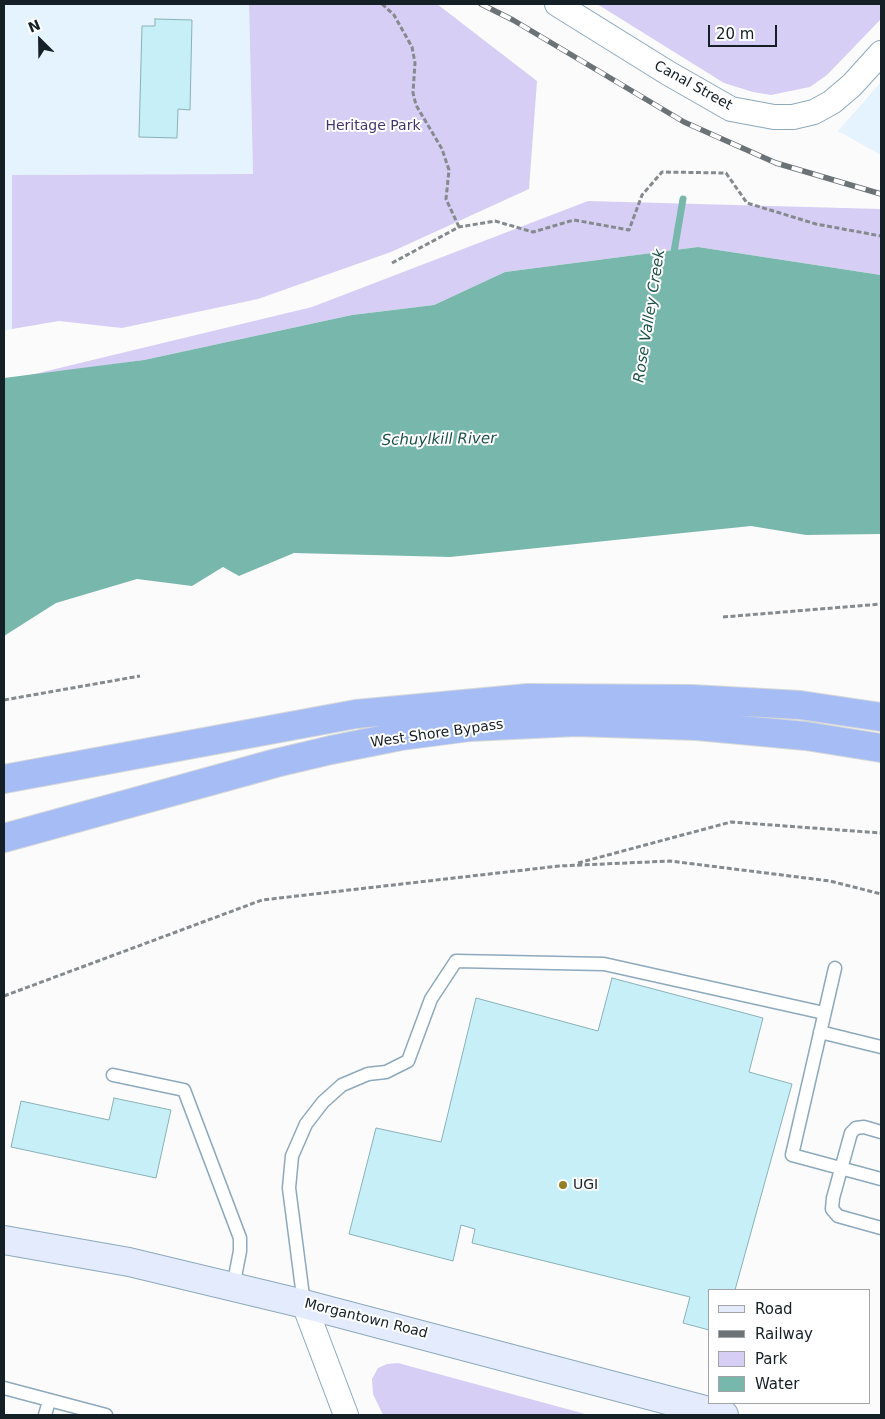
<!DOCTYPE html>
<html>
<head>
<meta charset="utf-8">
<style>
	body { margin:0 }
	#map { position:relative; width:885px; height:1419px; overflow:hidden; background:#fbfbfb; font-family:"DejaVu Sans",sans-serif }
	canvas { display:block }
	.frame { position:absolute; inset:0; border:5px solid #141f26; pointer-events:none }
	.legend { position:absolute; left:708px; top:1289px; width:162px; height:115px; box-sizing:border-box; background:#fff; border:1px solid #a1a5a8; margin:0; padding:6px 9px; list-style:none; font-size:15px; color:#141f26 }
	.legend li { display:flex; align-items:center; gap:10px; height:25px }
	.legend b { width:25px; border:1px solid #a1a5a8 }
	.north { position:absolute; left:15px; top:15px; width:50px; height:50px; -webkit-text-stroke:4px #fff; paint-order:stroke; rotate:337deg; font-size:14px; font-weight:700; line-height:20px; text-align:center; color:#141f26 }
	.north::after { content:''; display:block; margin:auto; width:18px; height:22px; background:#141f26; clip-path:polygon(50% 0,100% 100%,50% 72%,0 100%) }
	.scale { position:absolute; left:708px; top:25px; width:69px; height:22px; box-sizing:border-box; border:2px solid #141f26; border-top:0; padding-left:6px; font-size:15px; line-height:18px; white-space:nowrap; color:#141f26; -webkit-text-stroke:4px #fff; paint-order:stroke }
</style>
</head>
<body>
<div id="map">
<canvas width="885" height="1419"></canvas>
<div class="frame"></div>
<ul class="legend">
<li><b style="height:6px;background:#e4ebfc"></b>Road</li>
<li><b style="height:6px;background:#6c7377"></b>Railway</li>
<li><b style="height:14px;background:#d7cef5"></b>Park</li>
<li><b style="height:14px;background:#78b7ac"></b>Water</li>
</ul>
<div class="north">N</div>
<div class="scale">20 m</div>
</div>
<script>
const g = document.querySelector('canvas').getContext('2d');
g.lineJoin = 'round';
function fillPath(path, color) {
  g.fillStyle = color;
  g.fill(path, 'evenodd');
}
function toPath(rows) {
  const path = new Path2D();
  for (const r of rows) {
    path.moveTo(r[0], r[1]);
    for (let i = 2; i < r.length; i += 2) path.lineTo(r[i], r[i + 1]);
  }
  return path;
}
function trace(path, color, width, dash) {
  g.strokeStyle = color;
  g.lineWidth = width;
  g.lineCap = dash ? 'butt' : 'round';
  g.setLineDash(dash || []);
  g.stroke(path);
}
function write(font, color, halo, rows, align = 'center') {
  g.font = font + ' "DejaVu Sans",sans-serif';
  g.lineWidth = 4;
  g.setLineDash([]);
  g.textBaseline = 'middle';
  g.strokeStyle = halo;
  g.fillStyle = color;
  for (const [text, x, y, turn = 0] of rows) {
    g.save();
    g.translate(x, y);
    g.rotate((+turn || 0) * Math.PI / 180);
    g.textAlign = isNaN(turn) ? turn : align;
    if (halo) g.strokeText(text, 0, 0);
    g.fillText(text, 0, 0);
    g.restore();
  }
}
fillPath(toPath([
	[4,4,249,4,253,174,12,175,12,329,4,331],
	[881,82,881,155,838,131]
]), '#e4f3fd');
fillPath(toPath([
	[249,4,437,4,537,81,529,189,391,252,258,299,122,328,59,321,12,329,12,175,253,174],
	[597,4,881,4,881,19,827,75,810,87,771,95,753,92,724,83],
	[588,201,881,209,881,275,698,247,505,272,434,305,352,315,144,360,22,377,312,307],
	[398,1363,589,1415,383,1415,373,1394,372,1379,378,1368,387,1364]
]), '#d7cef5');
fillPath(toPath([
	[698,247,881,275,881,534,806,535,751,526,450,557,294,553,239,576,223,567,192,586,137,579,56,603,4,636,4,378,144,360,352,315,434,305,505,272]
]), '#78b7ac');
trace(toPath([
	[673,258,683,199]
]), '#78b7ac', 7);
const building = toPath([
	[155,19,192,20,190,110,178,109,177,138,139,137,142,26,155,26,155,19],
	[612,978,763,1018,749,1072,792,1084,735,1290,709,1290,709,1330,683,1323,690,1297,472,1243,475,1229,461,1225,453,1261,349,1234,376,1128,441,1142,476,998,598,1031,612,978],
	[114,1098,171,1110,156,1178,11,1147,21,1101,109,1120,114,1098]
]);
fillPath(building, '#c6eff7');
trace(building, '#8ab1b8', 1);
const lane = toPath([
	[835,968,792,1155,881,1179],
	[820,1032,881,1047],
	[113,1075,184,1090,240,1238,240,1251,233,1287],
	[881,1132,864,1127,856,1128,851,1133,833,1198,832,1209,838,1216,881,1228],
	[304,1304,289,1188,292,1156,306,1124,323,1102,342,1085,368,1074,386,1072,408,1061,431,999,456,961,604,964,824,1013],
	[4,1388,106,1415],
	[45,1415,49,1401]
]);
const street = toPath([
	[557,4,668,73,731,109,774,117,793,117,814,112,832,102,852,85,881,53],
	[304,1304,346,1415]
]);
const secondary = toPath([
	[4,1240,129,1262,304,1304,724,1415]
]);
const highway = toPath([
	[4,779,356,714,528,698,692,699,800,705,881,717],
	[4,838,276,763,331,750,401,736,470,727,576,722,697,726,806,736,881,748]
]);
trace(lane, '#8ca9bd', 15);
trace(street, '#8ca9bd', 26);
trace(secondary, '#8ca9bd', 30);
trace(highway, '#d5d7d8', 30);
trace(toPath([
	[382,4,394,15,412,47,415,63,413,93,416,105,442,149,449,170,446,199,459,227],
	[392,263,459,227,495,221,533,232,574,220,629,230,642,195,662,172,726,173,747,203,816,224,881,236],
	[723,617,881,604],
	[4,700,140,676],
	[578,863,731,822,881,833],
	[4,996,262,900,559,866,670,861,830,881,881,894]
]), '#848a8e', 3, [5, 2.5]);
trace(lane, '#fff', 12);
trace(street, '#fff', 24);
trace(secondary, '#e4ebfc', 28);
trace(highway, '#a5bcf5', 28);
const rail = toPath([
	[481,4,513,20,684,122,776,163,881,194]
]);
trace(rail, '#6c7377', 5.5);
trace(rail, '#fff', 4, [11]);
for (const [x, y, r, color] of [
	[563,1185,5,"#937f27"]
]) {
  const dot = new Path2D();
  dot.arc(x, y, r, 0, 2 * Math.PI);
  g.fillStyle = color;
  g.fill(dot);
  trace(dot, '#fff', 2);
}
write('14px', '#141f26', '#fff', [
	["Canal Street",693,86,29],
	["West Shore Bypass",437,734,-8],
	["Morgantown Road",366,1319,14]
]);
write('14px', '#45336d', '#fff', [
	["Heritage Park",373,126]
]);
write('14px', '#141f26', '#fff', [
	["UGI",573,1185]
], 'left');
write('italic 15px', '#1b5149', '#fff', [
	["Rose Valley Creek",650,316,-81],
	["Schuylkill River",439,440,-1]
]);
</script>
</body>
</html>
